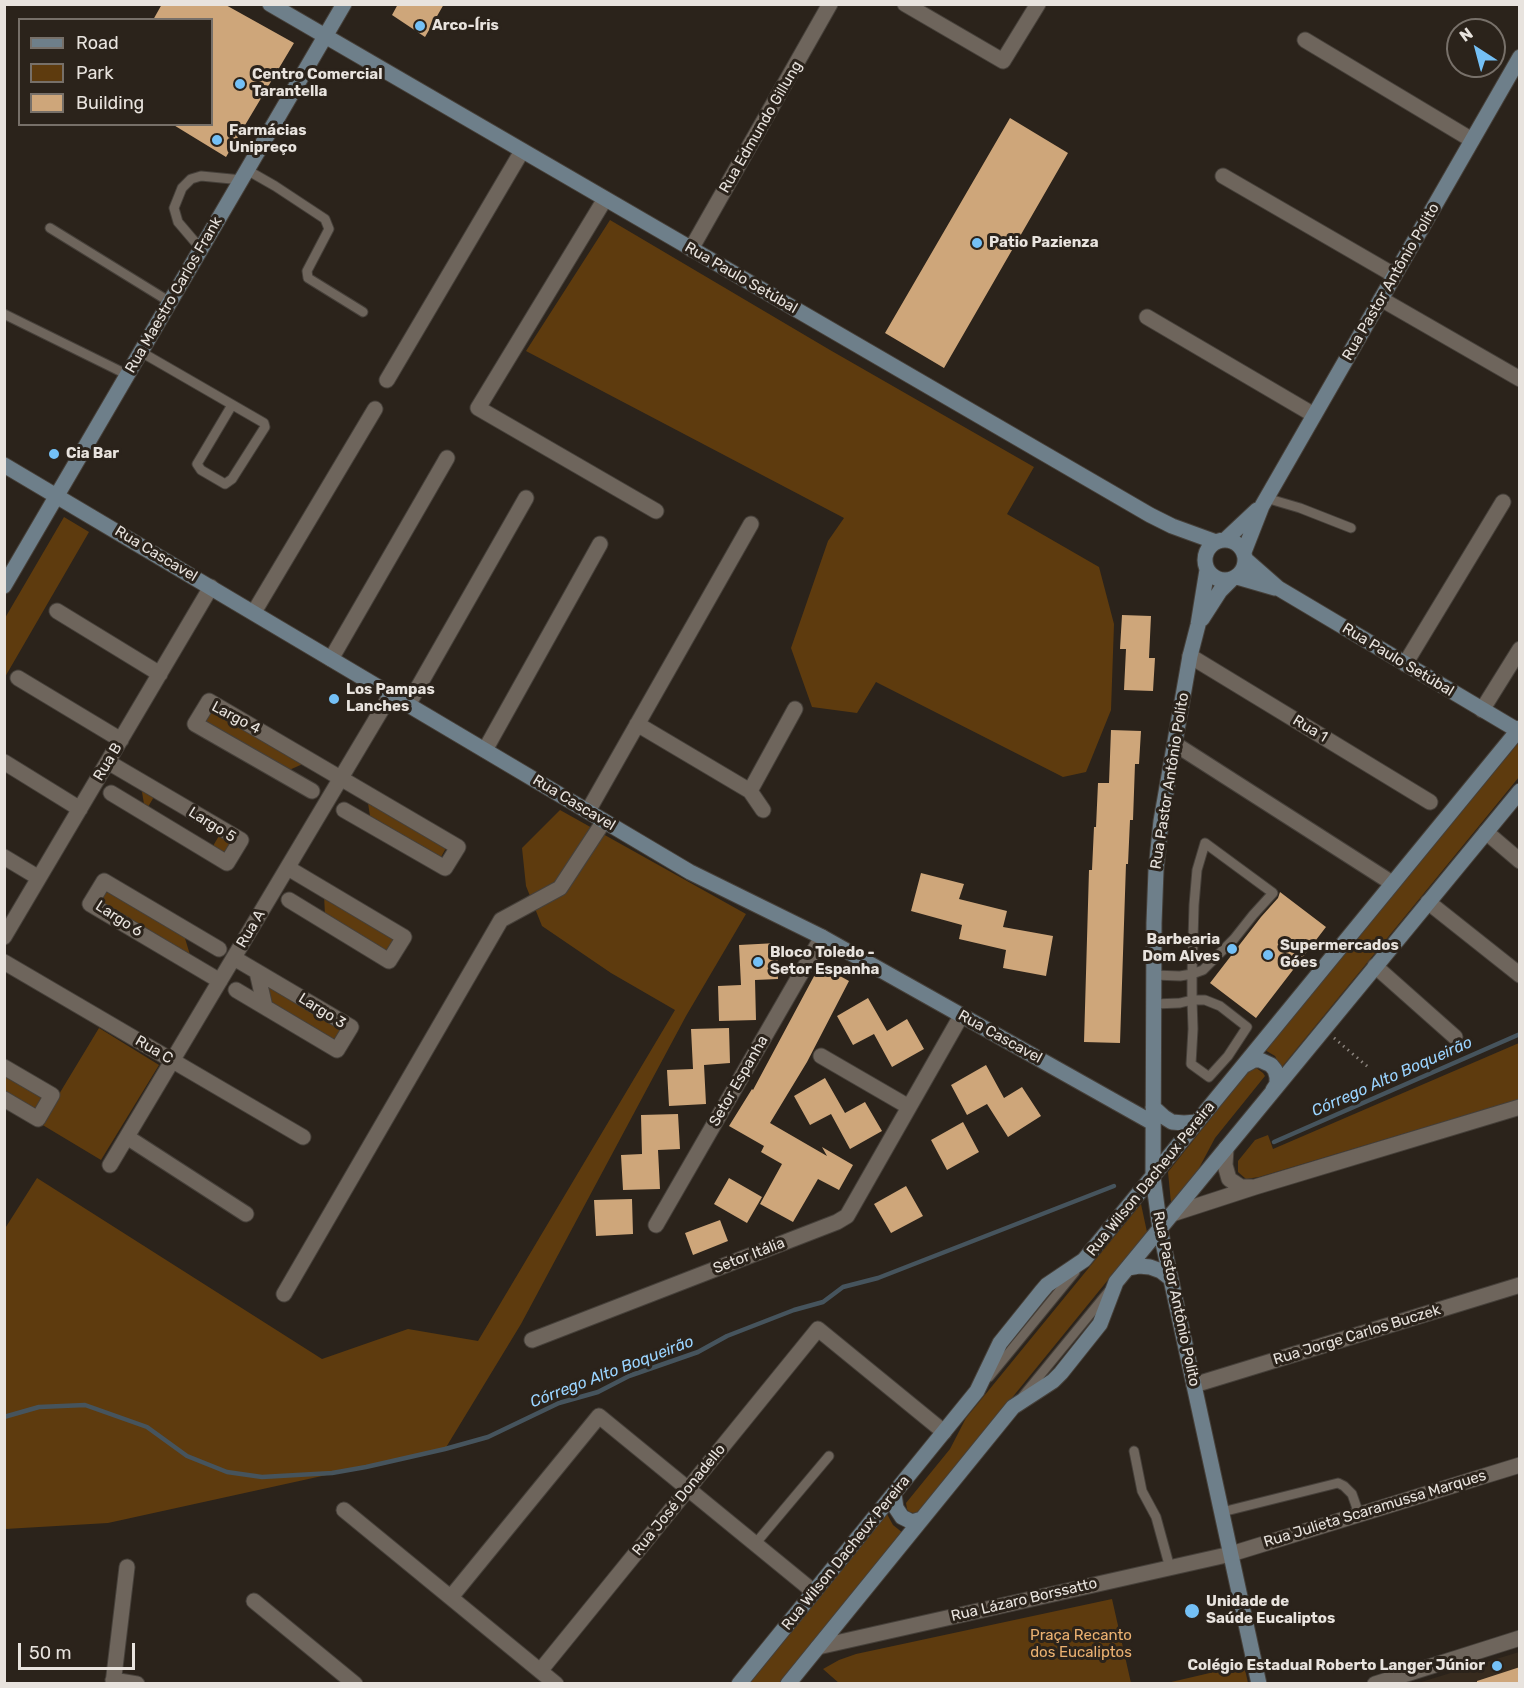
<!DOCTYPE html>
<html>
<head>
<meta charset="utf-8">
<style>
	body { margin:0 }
	#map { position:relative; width:1524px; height:1688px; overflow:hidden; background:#2b231b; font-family:Rubik,sans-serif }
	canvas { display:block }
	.frame { position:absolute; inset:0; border:6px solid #e8e3de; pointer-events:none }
	.legend { position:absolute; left:18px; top:18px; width:195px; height:108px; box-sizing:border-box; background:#2b231b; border:2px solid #777069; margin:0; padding:8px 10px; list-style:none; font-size:18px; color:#e8e3de }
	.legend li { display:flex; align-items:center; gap:12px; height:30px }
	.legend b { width:30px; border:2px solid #777069 }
	.north { position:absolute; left:1446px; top:18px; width:60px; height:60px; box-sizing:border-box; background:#2b231b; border:2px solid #777069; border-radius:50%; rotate:324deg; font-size:16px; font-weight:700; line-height:24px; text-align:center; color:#e8e3de }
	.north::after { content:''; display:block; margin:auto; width:21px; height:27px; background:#74c0f6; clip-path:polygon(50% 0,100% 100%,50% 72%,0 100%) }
	.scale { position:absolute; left:18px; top:1643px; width:117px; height:27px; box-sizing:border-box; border:3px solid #e8e3de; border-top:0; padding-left:8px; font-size:18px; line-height:21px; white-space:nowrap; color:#e8e3de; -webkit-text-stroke:4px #2b231b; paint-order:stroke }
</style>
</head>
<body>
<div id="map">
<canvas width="1524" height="1688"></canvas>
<div class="frame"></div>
<ul class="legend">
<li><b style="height:8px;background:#6e7f8a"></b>Road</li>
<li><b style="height:16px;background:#5e3b0e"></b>Park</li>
<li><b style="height:16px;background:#cea67a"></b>Building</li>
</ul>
<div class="north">N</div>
<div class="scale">50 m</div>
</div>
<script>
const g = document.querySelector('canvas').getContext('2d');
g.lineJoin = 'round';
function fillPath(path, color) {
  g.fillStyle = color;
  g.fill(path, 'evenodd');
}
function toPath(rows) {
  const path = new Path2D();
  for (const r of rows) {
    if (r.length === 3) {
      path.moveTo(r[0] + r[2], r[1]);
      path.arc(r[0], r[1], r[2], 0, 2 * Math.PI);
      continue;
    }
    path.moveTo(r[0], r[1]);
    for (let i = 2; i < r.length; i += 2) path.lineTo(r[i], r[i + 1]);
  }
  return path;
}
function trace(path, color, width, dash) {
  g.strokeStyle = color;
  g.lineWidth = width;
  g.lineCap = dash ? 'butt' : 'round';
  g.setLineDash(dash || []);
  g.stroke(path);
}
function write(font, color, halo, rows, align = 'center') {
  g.font = font + ' Rubik,sans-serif';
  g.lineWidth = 6;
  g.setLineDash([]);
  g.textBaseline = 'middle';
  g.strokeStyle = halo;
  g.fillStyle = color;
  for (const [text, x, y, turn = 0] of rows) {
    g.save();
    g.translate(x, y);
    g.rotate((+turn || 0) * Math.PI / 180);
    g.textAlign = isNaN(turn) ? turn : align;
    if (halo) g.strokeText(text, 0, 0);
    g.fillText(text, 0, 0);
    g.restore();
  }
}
fillPath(toPath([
	[1519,1652,1519,1683,1418,1683]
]), '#372b1e');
fillPath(toPath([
	[610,220,830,350,1034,467,1007,514,1099,567,1114,624,1111,710,1086,772,1063,777,876,682,857,713,812,707,791,648,828,541,844,518,526,351],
	[64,517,89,532,5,677,5,618],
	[211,708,305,763,287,771,203,721],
	[1519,742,1519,777,1281,1068,1275,1056,1265,1050],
	[141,786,155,795,148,807,213,846,220,834,234,842,225,858,145,810],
	[368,803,446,848,441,857,370,816],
	[560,810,746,914,686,1016,521,1324,445,1449,108,1523,5,1529,4,1230,37,1178,322,1359,408,1329,478,1341,675,1010,611,973,542,926,526,886,522,848],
	[105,888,184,935,191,958,97,901],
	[324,895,397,938,388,952,325,915],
	[263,982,344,1029,336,1044,269,1004],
	[99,1028,159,1065,101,1160,41,1124],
	[1519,1043,1519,1099,1259,1177,1246,1179,1238,1172,1238,1161,1255,1140,1268,1135,1273,1149],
	[1255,1067,1263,1073,1265,1076,1215,1138,1198,1170,1171,1203,1168,1172,1251,1068],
	[5,1073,45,1097,36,1112,5,1093],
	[1141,1204,1147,1232,919,1512,913,1513,909,1512,907,1509,906,1503,950,1449,966,1418],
	[887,1514,893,1525,903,1533,780,1683,749,1684],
	[1112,1599,1131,1683,840,1684,823,1669,839,1660,856,1654],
	[1244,1665,1248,1683,1167,1683]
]), '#5e3b0e');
trace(toPath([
	[1274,1142,1520,1034],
	[4,1417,39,1407,85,1405,147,1427,187,1456,227,1472,262,1477,332,1473,366,1467,445,1449,488,1437,559,1403,598,1392,629,1376,698,1352,727,1336,794,1310,823,1302,843,1287,878,1278,1114,1186]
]), '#46545d', 4.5);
fillPath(toPath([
	[162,4,224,4,294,43,226,157,172,124,212,124,212,20,153,20],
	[398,4,444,4,425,37,392,15],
	[1010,118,1068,153,944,368,885,333],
	[1122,615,1151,616,1149,658,1155,658,1153,691,1124,690,1126,649,1120,649],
	[1111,730,1141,731,1139,764,1135,764,1133,820,1130,820,1128,864,1126,864,1120,1043,1084,1042,1089,870,1092,870,1094,827,1096,827,1098,783,1109,783],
	[921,873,964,884,959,899,1007,911,1003,927,1053,936,1046,976,1003,968,1006,950,959,939,962,925,911,911],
	[1280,892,1326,927,1256,1018,1210,983,1261,917,1278,898],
	[777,943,778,979,755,980,756,1020,719,1021,718,986,741,985,739,945],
	[820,965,849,981,807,1062,770,1123,827,1156,822,1147,853,1165,839,1190,818,1179,793,1222,760,1204,782,1164,761,1152,764,1146,729,1126,752,1089,753,1090],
	[868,998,887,1031,907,1019,924,1049,892,1067,874,1034,853,1045,837,1016],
	[729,1028,730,1063,704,1065,706,1104,669,1106,667,1070,693,1069,691,1029],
	[986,1065,1004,1098,1022,1087,1041,1116,1008,1137,987,1104,967,1115,951,1085],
	[825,1078,845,1113,865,1102,882,1131,850,1149,831,1114,810,1125,794,1096],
	[678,1114,680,1149,658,1150,660,1189,623,1190,621,1155,642,1154,641,1115],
	[963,1122,979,1152,947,1170,931,1140],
	[729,1178,762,1197,747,1223,714,1204],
	[906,1186,923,1216,891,1233,874,1204],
	[632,1199,633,1234,596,1236,594,1200],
	[720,1220,728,1241,693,1255,685,1233],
	[1520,1667,1520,1683,1477,1683,1477,1681]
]), '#cea67a');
const service = toPath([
	[247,170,275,186,325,219,329,229,307,271,308,278,363,312],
	[50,228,170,302],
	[201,249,178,222,174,208,182,188,191,179,201,176,242,180],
	[4,314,128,375],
	[141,352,264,423,265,427,232,479,225,484,201,470,197,464,232,405],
	[1266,498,1300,508,1351,528],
	[1154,975,1180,976,1192,974,1203,970,1234,939,1253,915,1273,893,1205,843,1197,870,1194,905,1192,974,1192,1000,1193,1029,1191,1064,1209,1077,1228,1056,1247,1027,1220,1006,1205,1000,1192,1000,1180,1003,1154,1004],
	[989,1377,1075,1272],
	[1023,1396,1109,1291],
	[1134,1451,1142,1491,1156,1517,1170,1568],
	[1222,1512,1338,1483,1344,1486,1352,1494,1359,1514],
	[755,1544,829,1456]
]);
const minor = toPath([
	[905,4,1003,61,1038,4],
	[1305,40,1472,140],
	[1223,176,1394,275],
	[605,199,478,408,656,511],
	[691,249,830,4],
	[1381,299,1520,379],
	[1147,317,1314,415],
	[387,380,522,151],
	[57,611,160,674],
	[254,612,375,409],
	[1190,656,1430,802],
	[331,659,447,458],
	[1405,664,1503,502],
	[18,678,121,740],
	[408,705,526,498],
	[1482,710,1520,649],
	[637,724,750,791,763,810],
	[1175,744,1392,883],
	[485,750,600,544],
	[4,762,80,809],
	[108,762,241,840,227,863,111,793],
	[312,791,195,724,209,701,458,847,445,868,344,810],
	[750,791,795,709],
	[588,811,751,524],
	[1486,832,1520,861],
	[4,857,39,878],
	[288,868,404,937,389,961,289,900],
	[1428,902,1520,975],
	[4,937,211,587],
	[219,949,104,881,90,904,220,981],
	[234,958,351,1027,337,1050,236,990],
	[4,962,303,1137],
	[1375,966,1455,1037],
	[257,972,265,1007],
	[821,1056,909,1107],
	[4,1067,52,1095,38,1119,4,1099],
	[127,1137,246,1214],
	[1226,1148,1225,1165,1229,1179,1241,1187,1252,1187],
	[110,1165,391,694],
	[1172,1214,1255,1187,1520,1107],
	[656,1225,822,937],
	[284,1294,501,920,560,888,604,821],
	[532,1340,837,1222,847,1216,961,1016],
	[1194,1385,1520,1285],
	[344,1510,556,1684],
	[451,1597,599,1416,814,1592],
	[254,1601,355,1684],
	[818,1647,1231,1554,1520,1465],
	[540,1671,818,1329,944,1432],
	[113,1680,137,1684],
	[113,1684,127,1567],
	[1375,1684,1520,1638]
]);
const secondary = toPath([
	[270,4,1150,515,1172,526,1216,542],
	[4,465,690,872,822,937,1153,1123],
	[1225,560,20],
	[1225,540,1257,510],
	[1244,552,1262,506,1520,57],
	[1245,559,1278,588,1517,730],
	[1207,570,1198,625,1190,656,1161,821,1156,870,1154,923,1153,1177,1160,1229,1259,1684],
	[1237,577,1275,588],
	[4,586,344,4],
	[1202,619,1220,591,1231,580],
	[1245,1065,1254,1060,1260,1060,1271,1065,1275,1070,1277,1077,1277,1084,1273,1090],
	[1153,1107,1164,1117,1172,1122,1184,1123,1197,1122],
	[1128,1268,1139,1266,1150,1267,1161,1271,1170,1278],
	[894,1494,896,1508,902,1517,912,1522,922,1519],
	[739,1684,977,1391,1000,1343,1041,1292,1047,1285,1084,1260,1520,728],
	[788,1684,1013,1407,1053,1381,1061,1373,1100,1324,1116,1282,1520,791]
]);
trace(service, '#46403a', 11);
trace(minor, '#46403a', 17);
trace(secondary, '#46403a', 17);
trace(toPath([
	[1334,1038,1368,1067]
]), '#8a837d', 3, [1.5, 4.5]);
trace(service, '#6e655c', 9);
trace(minor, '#6e655c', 15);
trace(secondary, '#6e7f8a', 15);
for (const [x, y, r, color] of [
	[420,26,6,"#74c0f6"],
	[240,84,6,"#74c0f6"],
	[217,140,6,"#74c0f6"],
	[977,243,6,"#74c0f6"],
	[54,454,6,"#74c0f6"],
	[334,699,6,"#74c0f6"],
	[1232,949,6,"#74c0f6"],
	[1268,955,6,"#74c0f6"],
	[758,962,6,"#74c0f6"],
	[1192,1611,8,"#74c0f6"],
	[1497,1666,6,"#74c0f6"]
]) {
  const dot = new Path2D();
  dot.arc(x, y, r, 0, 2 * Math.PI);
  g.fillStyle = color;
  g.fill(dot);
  trace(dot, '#2b231b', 2);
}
write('bold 15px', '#e8e3de', '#2b231b', [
	["Arco-Íris",432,26],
	["Centro Comercial",252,75],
	["Tarantella",252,92],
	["Farmácias",229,131],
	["Unipreço",229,148],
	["Patio Pazienza",989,243],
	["Cia Bar",66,454],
	["Los Pampas",346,690],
	["Lanches",346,707],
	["Barbearia",1220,940,"right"],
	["Dom Alves",1220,957,"right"],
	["Supermercados",1280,946],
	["Góes",1280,963],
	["Bloco Toledo -",770,953],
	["Setor Espanha",770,970],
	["Unidade de",1206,1602],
	["Saúde Eucaliptos",1206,1619],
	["Colégio Estadual Roberto Langer Júnior",1485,1666,"right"]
], 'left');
write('15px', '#e8e3de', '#2b231b', [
	["Rua Edmundo Gillung",761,127,-60],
	["Rua Paulo Setúbal",741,278,30],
	["Rua Pastor Antônio Polito",1391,282,-60],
	["Rua Maestro Carlos Frank",174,295,-60],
	["Rua Cascavel",156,554,31],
	["Rua Paulo Setúbal",1398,660,31],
	["Largo 4",236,718,28],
	["Rua 1",1310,729,31],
	["Rua B",108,762,-59],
	["Rua Pastor Antônio Polito",1170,781,-81],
	["Rua Cascavel",574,803,31],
	["Largo 5",212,825,32],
	["Largo 6",119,919,33],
	["Rua A",251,929,-59],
	["Largo 3",322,1011,32],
	["Rua Cascavel",1000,1037,29],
	["Rua C",154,1050,30],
	["Setor Espanha",739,1081,-60],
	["Rua Wilson Dacheux Pereira",1151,1179,-51],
	["Setor Itália",749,1256,-21],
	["Rua Pastor Antônio Polito",1176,1299,78],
	["Rua Jorge Carlos Buczek",1357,1335,-17],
	["Rua José Donadello",679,1500,-51],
	["Rua Julieta Scaramussa Marques",1375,1509,-17],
	["Rua Wilson Dacheux Pereira",846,1553,-51],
	["Rua Lázaro Borssatto",1024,1600,-13]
]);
write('15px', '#ebb171', '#2b231b', [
	["Praça Recanto",1081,1636],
	["dos Eucaliptos",1081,1653]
]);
write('italic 16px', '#9ad4ff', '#2b231b', [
	["Córrego Alto Boqueirão",1392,1077,-24],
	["Córrego Alto Boqueirão",612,1372,-21]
]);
</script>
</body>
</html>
